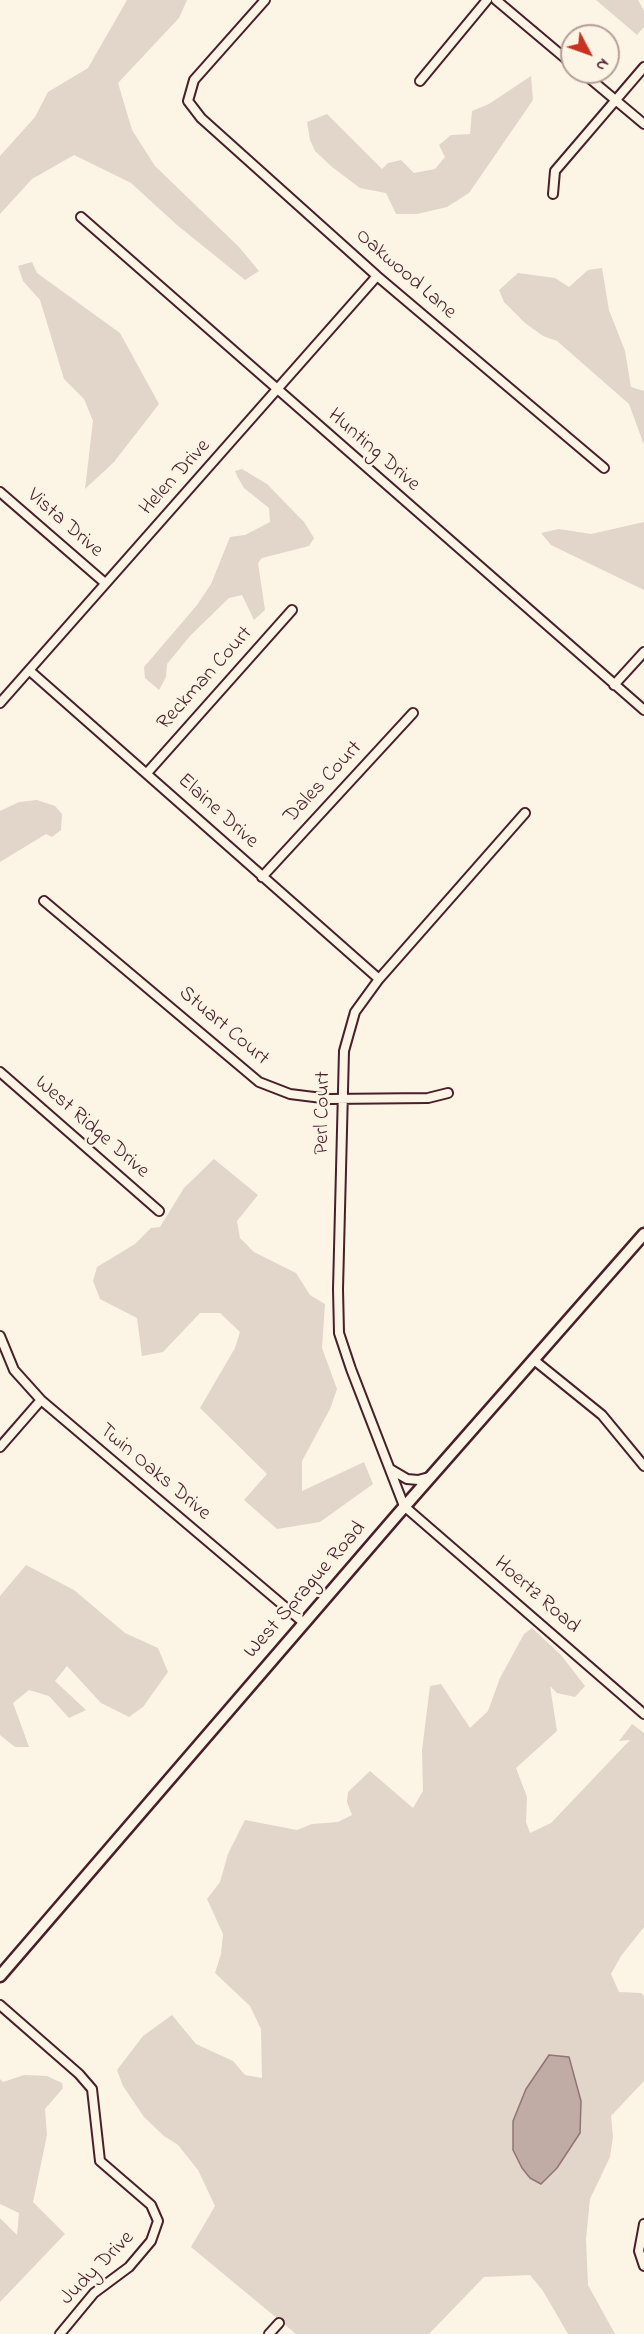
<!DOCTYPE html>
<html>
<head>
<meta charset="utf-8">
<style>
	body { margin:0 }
	#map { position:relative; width:644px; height:2334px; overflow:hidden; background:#fcf5e5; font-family:"Indie Flower",sans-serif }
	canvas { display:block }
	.north { position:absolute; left:560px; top:24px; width:60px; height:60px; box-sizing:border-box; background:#fcf5e5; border:2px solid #b59f9b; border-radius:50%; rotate:131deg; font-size:16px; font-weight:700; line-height:24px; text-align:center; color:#4a1f2b }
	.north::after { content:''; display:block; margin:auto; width:21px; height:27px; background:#c8321e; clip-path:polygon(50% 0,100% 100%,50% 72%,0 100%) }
</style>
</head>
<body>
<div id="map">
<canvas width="644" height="2334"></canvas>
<div class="north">N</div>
</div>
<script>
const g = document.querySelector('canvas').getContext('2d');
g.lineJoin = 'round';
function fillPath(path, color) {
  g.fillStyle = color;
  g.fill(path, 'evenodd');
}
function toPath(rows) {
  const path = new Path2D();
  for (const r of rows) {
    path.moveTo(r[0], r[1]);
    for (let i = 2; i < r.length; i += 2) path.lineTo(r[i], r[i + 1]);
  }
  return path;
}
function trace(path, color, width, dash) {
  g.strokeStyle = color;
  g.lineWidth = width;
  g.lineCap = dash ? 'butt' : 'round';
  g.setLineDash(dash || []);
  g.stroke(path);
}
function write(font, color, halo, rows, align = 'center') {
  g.font = font + ' "Indie Flower",sans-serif';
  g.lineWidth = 5;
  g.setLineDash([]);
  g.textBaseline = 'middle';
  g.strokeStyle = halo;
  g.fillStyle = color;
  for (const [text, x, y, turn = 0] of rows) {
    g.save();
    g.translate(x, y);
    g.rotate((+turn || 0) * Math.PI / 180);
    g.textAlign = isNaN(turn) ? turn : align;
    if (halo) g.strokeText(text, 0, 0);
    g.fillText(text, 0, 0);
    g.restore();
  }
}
fillPath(toPath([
	[127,0,187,0,179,18,118,83,132,130,155,166,239,247,259,271,245,280,177,225,131,183,74,155,32,179,0,214,0,156,35,117,48,92,88,68],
	[596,0,638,0,644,11,644,27,637,35],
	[531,76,533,100,469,193,447,207,417,214,396,214,386,193,360,188,332,167,315,151,310,140,307,122,327,114,382,169,388,163,401,160,414,173,435,169,445,157,439,145,451,135,470,134,472,111,489,104],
	[32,262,37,273,120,333,159,404,114,462,85,489,93,421,84,399,64,379,40,300,23,281,18,266],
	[602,268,609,310,625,351,631,387,644,391,644,445,629,404,557,341,543,336,525,323,504,302,499,290,518,273,555,278,569,287,588,270],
	[242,469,267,484,304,522,314,538,309,546,262,558,258,563,265,610,254,620,242,595,229,598,190,636,167,664,166,677,159,690,145,678,144,667,197,605,211,584,230,537,245,535,270,522,269,508,244,488,237,476,235,471],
	[644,522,644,590,551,545,541,533,559,529,591,534],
	[37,800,55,806,62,814,61,830,52,837,46,834,0,862,0,811,19,802],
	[214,1159,258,1195,237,1221,240,1238,254,1252,296,1273,310,1295,325,1304,322,1348,337,1389,330,1409,302,1461,302,1491,364,1462,373,1484,320,1522,277,1529,244,1500,267,1474,200,1408,235,1348,240,1332,220,1313,200,1313,163,1352,142,1356,137,1318,100,1299,93,1281,97,1267,135,1244,151,1228,160,1227,184,1188],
	[26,1565,74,1590,125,1633,158,1648,168,1672,143,1707,129,1717,101,1703,67,1666,55,1681,86,1710,69,1718,49,1696,29,1690,13,1703,29,1747,15,1747,0,1735,0,1596],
	[532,1628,561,1655,585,1686,575,1697,557,1693,550,1686,557,1731,516,1768,527,1797,526,1822,530,1833,551,1823,630,1740,619,1741,632,1724,644,1733,644,1927,621,1956,611,1974,619,1992,641,1993,644,1996,644,2081,611,2116,613,2137,610,2157,590,2199,586,2239,588,2285,615,2334,568,2334,543,2291,530,2275,484,2277,429,2334,296,2334,191,2247,215,2206,198,2170,178,2145,164,2136,144,2117,123,2086,117,2070,143,2036,172,2015,196,2044,233,2061,245,2075,262,2078,261,2029,250,2006,215,1973,221,1954,223,1934,207,1899,220,1882,228,1854,245,1820,297,1830,312,1824,338,1822,352,1815,347,1802,348,1792,370,1771,413,1808,423,1791,422,1750,430,1686,441,1684,470,1728,488,1711,500,1678,524,1634],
	[24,2075,47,2076,62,2083,63,2088,45,2109,47,2135,33,2202,65,2234,0,2302,0,2218,17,2235,19,2213,0,2204,0,2079,3,2082]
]), '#e2d5ca');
const water = toPath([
	[549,2055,569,2057,581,2101,580,2133,557,2168,541,2184,530,2178,522,2168,513,2150,513,2121,526,2089,549,2055]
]);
fillPath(water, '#c0aca5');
trace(water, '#917474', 1.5);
const street = toPath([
	[265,0,194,80,188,101,201,118,377,276,604,468],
	[496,0,572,64],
	[582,72,644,124],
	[420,81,487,0],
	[553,194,555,171,644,67],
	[81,217,644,710],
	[0,492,105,583],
	[30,671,379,979],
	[614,685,644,652],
	[0,703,377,276],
	[147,773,292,610],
	[525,813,379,979,355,1012,344,1051,338,1289,339,1333,351,1369,404,1506,644,1714],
	[262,877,413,713],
	[44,901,259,1082,290,1094,330,1099,428,1098,448,1093],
	[0,1072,159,1211],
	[0,1336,14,1370,41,1400,304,1623],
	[534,1360,602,1415,644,1466],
	[0,1447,41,1400],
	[390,1469,407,1479,418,1480,429,1477],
	[0,2005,79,2074,92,2089,100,2161,151,2205,158,2221,151,2241,129,2267,94,2293,60,2334],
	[644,2224,639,2251,644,2266],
	[269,2334,279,2323]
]);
const secondary = toPath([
	[0,1976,398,1514,644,1234]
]);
trace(street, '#4a1f2b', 12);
trace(secondary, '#4a1f2b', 15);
trace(street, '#fcf5e5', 8);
trace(secondary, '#fcf5e5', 10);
write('21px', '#4a1f2b', '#fcf5e5', [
	["Oakwood Lane",405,275,41],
	["Hunting Drive",373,451,41],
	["Helen Drive",176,478,-48],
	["Vista Drive",64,524,41],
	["Reckman Court",206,679,-48],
	["Dales Court",324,783,-47],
	["Elaine Drive",217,812,42],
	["Stuart Court",223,1027,40],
	["Perl Court",324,1113,-89],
	["West Ridge Drive",91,1128,41],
	["Twin Oaks Drive",154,1473,40],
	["West Sprague Road",306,1591,-49],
	["Hoertz Road",536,1596,41],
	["Judy Drive",98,2269,-45]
]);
</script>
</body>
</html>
